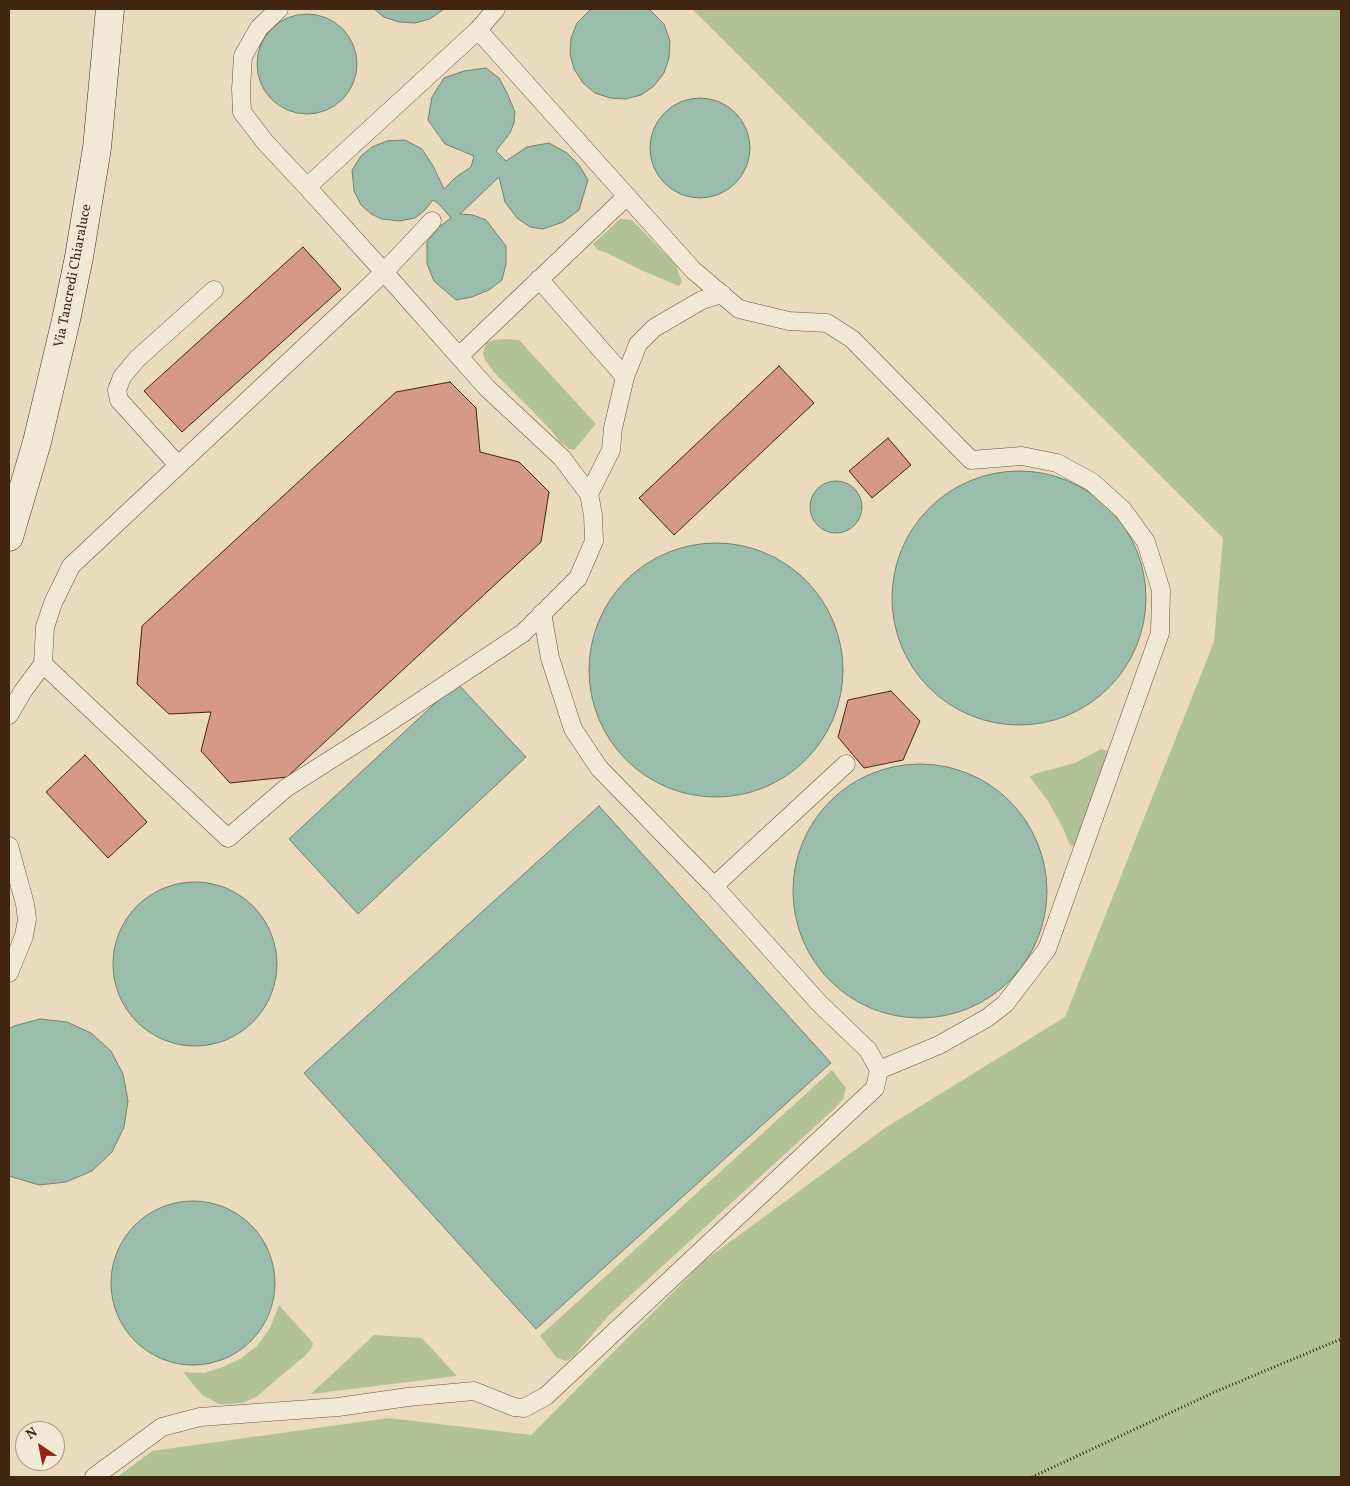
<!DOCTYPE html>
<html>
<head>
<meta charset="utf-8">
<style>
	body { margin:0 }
	#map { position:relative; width:1350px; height:1486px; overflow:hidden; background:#eadbbf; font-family:Vollkorn,serif }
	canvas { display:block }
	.frame { position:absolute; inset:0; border:10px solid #402611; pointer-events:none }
	.north { position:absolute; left:15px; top:1421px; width:50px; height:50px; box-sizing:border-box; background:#f1e8d5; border:1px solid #aa9a87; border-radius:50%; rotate:326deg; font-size:14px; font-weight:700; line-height:20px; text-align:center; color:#402611 }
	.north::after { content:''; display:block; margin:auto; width:18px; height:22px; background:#8f2418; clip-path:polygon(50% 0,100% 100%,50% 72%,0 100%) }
</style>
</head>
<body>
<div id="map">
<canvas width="1350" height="1486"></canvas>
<div class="frame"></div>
<div class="north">N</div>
</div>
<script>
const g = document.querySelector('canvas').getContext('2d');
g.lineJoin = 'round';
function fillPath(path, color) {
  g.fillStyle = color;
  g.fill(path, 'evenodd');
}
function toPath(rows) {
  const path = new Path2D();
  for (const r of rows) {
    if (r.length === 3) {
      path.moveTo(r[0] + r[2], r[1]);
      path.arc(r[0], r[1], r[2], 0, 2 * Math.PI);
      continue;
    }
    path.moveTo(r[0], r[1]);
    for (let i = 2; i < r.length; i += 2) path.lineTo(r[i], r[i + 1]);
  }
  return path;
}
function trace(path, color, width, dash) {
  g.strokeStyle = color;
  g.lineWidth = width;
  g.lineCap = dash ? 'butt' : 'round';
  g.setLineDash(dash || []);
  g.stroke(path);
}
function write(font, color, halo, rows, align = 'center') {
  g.font = font + ' Vollkorn,serif';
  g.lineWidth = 4;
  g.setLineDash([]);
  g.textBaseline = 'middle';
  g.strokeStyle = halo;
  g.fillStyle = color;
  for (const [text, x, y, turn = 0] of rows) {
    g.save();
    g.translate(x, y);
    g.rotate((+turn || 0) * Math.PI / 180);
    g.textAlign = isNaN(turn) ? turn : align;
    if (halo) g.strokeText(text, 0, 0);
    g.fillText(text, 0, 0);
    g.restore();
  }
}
fillPath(toPath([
	[692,9,1341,9,1341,1477,117,1477,152,1451,389,1418,531,1435,704,1261,885,1128,1065,1017,1214,642,1223,538],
	[620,219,632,220,676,265,682,282,679,286,641,270,605,252,597,250,593,244],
	[506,339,519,340,596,424,574,450,569,449,560,442,551,430,494,372,485,360,483,353,486,343,494,340],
	[1101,749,1107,751,1108,756,1077,845,1074,846,1070,845,1063,828,1048,801,1030,777,1034,774,1075,763],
	[832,1070,846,1088,843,1099,833,1110,609,1315,573,1357,567,1361,557,1358,540,1336],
	[279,1305,313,1343,312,1347,307,1354,256,1397,245,1402,231,1404,219,1404,202,1395,183,1372,204,1373,223,1367,240,1359,257,1346,270,1328],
	[374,1335,422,1338,457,1376,311,1394]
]), '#b2c196');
const water = toPath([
	[374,9,444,9,430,19,415,23,399,22,384,17,374,9],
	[591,9,649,9,664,24,670,41,669,58,664,73,654,86,641,95,626,99,610,98,595,93,583,83,574,69,570,54,571,38,577,23,591,9],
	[307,64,50],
	[486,68,499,78,507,93,515,112,514,123,510,133,496,151,506,161,527,147,549,143,567,153,579,165,588,180,579,210,563,222,543,229,530,227,517,218,505,202,499,177,460,214,473,215,486,220,506,246,506,264,502,280,489,290,472,297,456,300,434,281,427,264,427,242,439,227,451,218,439,204,433,200,425,210,415,218,400,221,382,219,371,214,361,205,354,191,352,170,361,156,372,147,387,141,405,140,422,149,433,166,444,189,456,177,471,167,474,156,445,144,428,120,432,97,444,78,464,71,486,68],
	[700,148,50],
	[1019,598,127],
	[836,507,26],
	[716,670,127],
	[457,683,526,757,358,914,289,839,457,683],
	[920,891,127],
	[599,806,831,1063,536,1329,304,1073,599,806],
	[195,964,82],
	[40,1019,67,1022,91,1033,111,1051,123,1074,128,1101,124,1127,112,1152,92,1171,66,1182,39,1185,9,1176,9,1029,14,1026,40,1019],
	[193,1283,82]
]);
fillPath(water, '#99bcab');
trace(water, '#75806d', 1);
const building = toPath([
	[303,247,341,289,182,432,144,391,303,247],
	[779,366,814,403,674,535,639,498,779,366],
	[450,382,476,408,480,452,519,462,549,492,541,542,287,777,230,783,201,751,211,712,169,714,137,684,142,626,396,392,450,382],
	[888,438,911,465,872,498,849,471,888,438],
	[891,691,920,721,903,760,864,768,838,737,848,700,891,691],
	[85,755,147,822,108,858,46,792,85,755]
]);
fillPath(building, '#d69987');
trace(building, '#402611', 1);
const lane = toPath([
	[279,9,259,28,243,56,241,89,242,112,265,142,307,187,384,272,487,388,562,458,589,494,593,515,594,541,578,578,523,633,382,727,286,788,228,838,43,664,45,627,53,603,71,566,359,296,384,272,432,221],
	[478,30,693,270,739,309,789,321,827,323,852,339,971,460,1022,456,1057,463,1092,482,1123,510,1146,542,1161,590,1160,633,1047,949,1005,1004,987,1018,939,1045,879,1070],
	[307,187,478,30,496,9],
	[539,279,625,377],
	[459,356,627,196],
	[178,465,119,400,117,390,122,377,137,359,214,290],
	[589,494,611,450,613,428,625,377,638,344,654,328,702,300,722,294],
	[9,715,23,691,43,664],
	[9,846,25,904,27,919,24,936,9,973],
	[714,886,846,764],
	[94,1477,162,1427,200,1417,338,1407,408,1397,474,1391,514,1407,524,1408,546,1396,875,1088,879,1070,868,1050,819,1003,714,886,599,768,573,729,550,658,542,613]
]);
const secondary = toPath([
	[9,537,37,442,66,320,79,257,97,148,110,9]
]);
trace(lane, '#6a533c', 19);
trace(secondary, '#402611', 29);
trace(toPath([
	[1032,1477,1217,1391,1341,1339]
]), '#402611', 3, [1, 2.5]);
trace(lane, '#f1e8d5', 18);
trace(secondary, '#f1e8d5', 28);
write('14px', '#402611', '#f1e8d5', [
	["Via Tancredi Chiaraluce",74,276,-79]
]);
</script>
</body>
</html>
